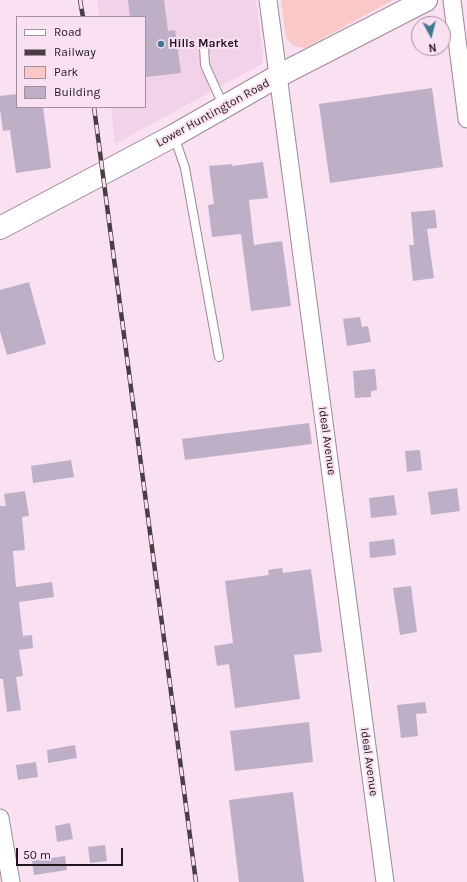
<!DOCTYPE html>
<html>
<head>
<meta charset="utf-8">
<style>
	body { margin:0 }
	#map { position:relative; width:467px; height:882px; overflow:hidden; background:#f9e1f2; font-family:Karla,sans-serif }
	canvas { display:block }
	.legend { position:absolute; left:16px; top:16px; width:130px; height:92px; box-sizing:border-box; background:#f9e1f2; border:1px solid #a2909c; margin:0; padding:5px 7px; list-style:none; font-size:12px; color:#1f171c }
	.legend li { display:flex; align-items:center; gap:8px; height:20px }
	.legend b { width:20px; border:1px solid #a2909c }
	.north { position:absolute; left:411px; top:16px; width:40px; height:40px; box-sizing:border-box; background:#f9e1f2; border:1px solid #a2909c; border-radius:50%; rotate:173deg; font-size:11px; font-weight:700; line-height:16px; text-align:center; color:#1f171c }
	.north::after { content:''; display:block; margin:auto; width:14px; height:18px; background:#3f7a92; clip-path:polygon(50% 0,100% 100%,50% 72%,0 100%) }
	.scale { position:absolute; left:16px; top:848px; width:107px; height:18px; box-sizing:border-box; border:2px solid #1f171c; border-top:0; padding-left:5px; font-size:12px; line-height:14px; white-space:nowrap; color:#1f171c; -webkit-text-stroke:3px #f9e1f2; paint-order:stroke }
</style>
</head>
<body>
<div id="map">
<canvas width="467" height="882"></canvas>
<ul class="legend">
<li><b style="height:5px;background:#fff"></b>Road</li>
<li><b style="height:5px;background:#493e45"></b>Railway</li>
<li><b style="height:11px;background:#fac8c7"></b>Park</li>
<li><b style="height:11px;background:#bdafc5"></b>Building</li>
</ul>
<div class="north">N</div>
<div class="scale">50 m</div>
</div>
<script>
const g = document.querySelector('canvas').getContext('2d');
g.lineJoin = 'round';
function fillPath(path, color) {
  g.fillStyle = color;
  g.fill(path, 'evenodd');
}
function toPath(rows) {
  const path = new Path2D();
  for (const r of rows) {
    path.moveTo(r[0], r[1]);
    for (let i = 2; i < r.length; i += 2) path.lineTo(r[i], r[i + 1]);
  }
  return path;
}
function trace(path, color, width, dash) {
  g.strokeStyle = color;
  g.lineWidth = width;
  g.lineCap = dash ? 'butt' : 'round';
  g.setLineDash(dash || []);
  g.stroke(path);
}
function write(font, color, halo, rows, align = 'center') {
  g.font = font + ' Karla,sans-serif';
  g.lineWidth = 4;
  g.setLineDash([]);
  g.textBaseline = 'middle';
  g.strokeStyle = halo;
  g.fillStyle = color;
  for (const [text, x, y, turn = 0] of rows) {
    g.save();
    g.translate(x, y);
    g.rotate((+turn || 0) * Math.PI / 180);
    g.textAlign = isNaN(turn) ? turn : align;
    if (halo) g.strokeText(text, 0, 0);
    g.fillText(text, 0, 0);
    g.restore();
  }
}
fillPath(toPath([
	[97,0,256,0,263,54,262,64,115,144,111,107,145,107,145,17,99,17]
]), '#f1d2e8');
fillPath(toPath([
	[281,0,393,0,305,48,293,46,286,37]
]), '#fac8c7');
fillPath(toPath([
	[128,0,164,0,168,31,175,30,181,73,145,77,145,17,130,17],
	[432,88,443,167,330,183,319,104],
	[17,94,17,107,43,107,51,168,16,173,10,130,3,131,0,109,0,96],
	[263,162,268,198,249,200,254,245,282,241,291,306,251,311,241,234,212,237,208,205,214,204,209,166,232,164,232,166],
	[435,210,437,228,427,229,434,278,413,281,409,245,414,245,411,212],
	[29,282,46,344,7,355,0,331,0,290],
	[360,317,362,327,368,326,371,342,347,346,343,319],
	[375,369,377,390,371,391,371,397,355,398,353,371],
	[309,423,312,444,185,460,182,439],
	[420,450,422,470,407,472,405,451],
	[71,460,74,477,33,483,31,466],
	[457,488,460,511,431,515,428,492],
	[25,491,29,516,22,517,25,550,13,551,16,587,52,582,54,597,19,602,23,636,32,635,33,648,19,650,23,676,16,677,21,710,7,712,3,679,0,679,0,506,6,506,4,494],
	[394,495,397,515,371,518,369,498],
	[394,539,396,555,370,558,369,542],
	[282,568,283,573,311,569,322,652,294,655,300,699,235,708,229,664,217,666,214,646,233,643,225,581,269,575,268,570],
	[411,586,417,632,400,635,393,588],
	[425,702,427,713,416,714,418,736,401,738,397,705],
	[309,722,313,762,235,771,230,731],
	[75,745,77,758,48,763,47,750],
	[36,762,38,777,18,780,16,765],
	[293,792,304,882,239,882,229,800],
	[70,823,73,839,57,842,55,826],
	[105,845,107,861,90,863,88,847],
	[65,856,67,870,34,875,32,861]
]), '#bdafc5');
const service = toPath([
	[204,46,205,65,224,107],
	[174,136,185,168,219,357]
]);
const minor = toPath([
	[268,0,385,882],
	[452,0,467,119],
	[0,818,11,882]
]);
const secondary = toPath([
	[0,228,173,136,278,76,426,0]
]);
trace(service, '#9e8898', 10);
trace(minor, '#9e8898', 19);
trace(secondary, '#9e8898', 24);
trace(service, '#fff', 8);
trace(minor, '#fff', 17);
trace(secondary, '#fff', 22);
const rail = toPath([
	[80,0,83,17],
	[94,107,196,882]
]);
trace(rail, '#493e45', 4.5);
trace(rail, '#f9e1f2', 3, [9]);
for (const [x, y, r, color] of [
	[161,44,4,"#3f7a92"]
]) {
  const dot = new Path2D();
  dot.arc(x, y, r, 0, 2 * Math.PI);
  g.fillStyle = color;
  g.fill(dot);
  trace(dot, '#f9e1f2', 1.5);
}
write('bold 12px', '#1f171c', '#f9e1f2', [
	["Hills Market",169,44]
], 'left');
write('12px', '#1f171c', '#f9e1f2', [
	["Lower Huntington Road",213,113,-29],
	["Ideal Avenue",327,441,82],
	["Ideal Avenue",369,762,82]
]);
</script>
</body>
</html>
